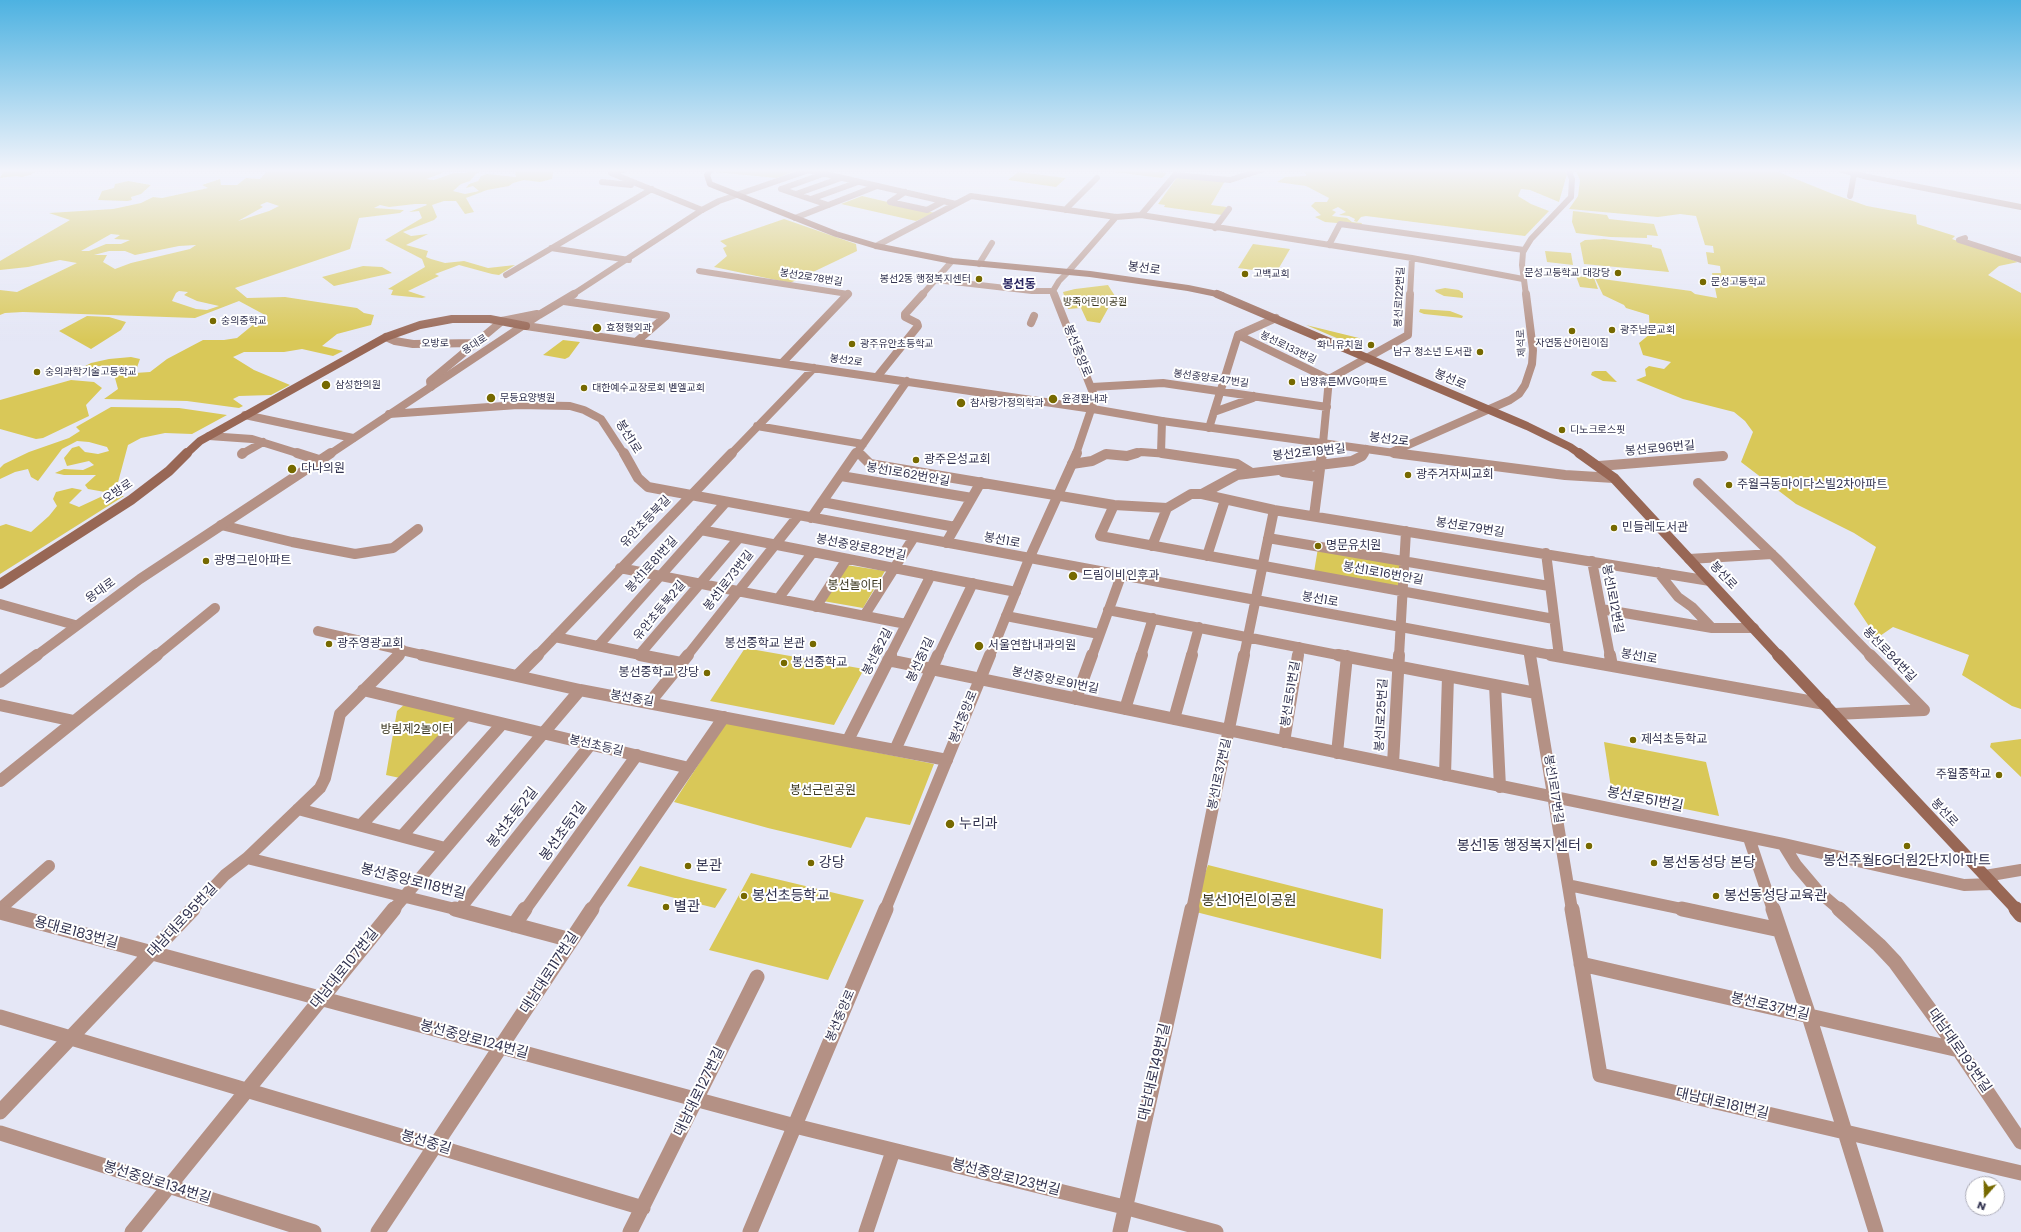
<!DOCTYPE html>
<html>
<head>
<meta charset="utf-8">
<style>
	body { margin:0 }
	#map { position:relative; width:2021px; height:1232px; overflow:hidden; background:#e5e7f6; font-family:Poppins,sans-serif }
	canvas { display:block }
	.north { position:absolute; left:1965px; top:1176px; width:40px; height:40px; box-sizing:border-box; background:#fff; border:1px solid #adadb9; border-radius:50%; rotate:200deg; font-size:11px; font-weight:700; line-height:16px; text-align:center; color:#323350 }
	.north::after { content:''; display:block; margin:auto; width:14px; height:18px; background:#766900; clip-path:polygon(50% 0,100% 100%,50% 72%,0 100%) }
</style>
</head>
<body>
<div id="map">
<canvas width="2021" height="1232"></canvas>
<div class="north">N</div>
</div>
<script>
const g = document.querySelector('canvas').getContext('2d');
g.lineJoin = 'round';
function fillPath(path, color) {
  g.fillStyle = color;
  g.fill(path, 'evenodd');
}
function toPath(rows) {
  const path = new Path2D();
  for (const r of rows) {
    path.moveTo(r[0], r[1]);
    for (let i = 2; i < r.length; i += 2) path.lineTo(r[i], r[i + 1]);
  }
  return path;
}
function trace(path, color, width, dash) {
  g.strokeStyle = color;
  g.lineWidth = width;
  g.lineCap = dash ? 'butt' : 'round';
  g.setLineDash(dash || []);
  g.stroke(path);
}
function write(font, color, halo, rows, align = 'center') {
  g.font = font + ' Poppins,"Noto Sans KR",sans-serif';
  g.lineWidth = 4;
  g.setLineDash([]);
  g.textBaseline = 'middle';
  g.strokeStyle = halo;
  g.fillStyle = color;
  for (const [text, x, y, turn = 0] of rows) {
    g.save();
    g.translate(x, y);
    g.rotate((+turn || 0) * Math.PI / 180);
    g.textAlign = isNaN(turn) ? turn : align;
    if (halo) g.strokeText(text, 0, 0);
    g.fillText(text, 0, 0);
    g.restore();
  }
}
fillPath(toPath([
	[5,169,41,169,30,175,22,177,16,176,0,178,3,172,0,171],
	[269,169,448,169,440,174,426,179,434,180,454,173,465,173,471,170,469,169,485,169,476,174,470,181,461,184,453,191,465,194,479,191,473,186,466,188,469,184,478,181,481,176,487,174,516,177,515,171,487,169,554,169,552,179,540,182,524,180,513,183,509,186,487,190,466,198,474,212,465,214,456,201,444,201,432,205,437,217,434,220,403,232,411,236,428,234,406,245,428,251,426,257,431,259,445,263,464,261,488,268,515,265,499,275,492,274,459,265,435,274,439,276,408,291,426,297,422,298,391,295,393,290,388,289,425,267,422,259,385,240,422,218,419,211,409,212,427,205,426,204,415,204,389,207,380,205,374,208,404,210,400,213,359,218,350,249,235,288,247,298,285,297,357,308,364,313,374,315,371,325,337,334,322,346,343,351,333,356,302,349,284,352,244,352,233,357,254,370,290,385,271,395,239,396,233,399,243,406,239,408,187,401,104,399,118,389,115,378,126,366,97,366,82,373,76,371,91,363,109,359,131,357,140,359,135,373,150,372,167,359,203,340,224,340,237,338,265,315,239,301,195,318,23,312,5,313,0,315,0,290,17,292,77,263,60,260,28,267,0,270,0,261,70,220,49,213,113,209,141,203,153,197,162,198,208,188,202,185,220,179,221,185,237,185,246,178,260,179],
	[267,202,279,206,269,211,238,221,263,207,260,205],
	[111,234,120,235,114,239,130,240,121,244,106,244,89,251,81,251],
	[196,245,190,249,131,263,115,269,103,262,107,255,94,255,109,251,125,251,135,255,179,246],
	[179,291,188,292,184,295,197,301,219,306,207,310,196,309,172,301,176,293],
	[717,169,800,169,777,178,714,172],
	[1118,169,1134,169,1167,173,1162,178,1114,172],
	[1298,169,1563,169,1567,174,1559,202,1530,190,1521,189,1518,196,1531,204,1549,211,1525,236,1366,216,1361,217,1357,222,1354,221,1355,219,1349,216,1339,215,1346,212,1338,207,1332,210,1336,212,1332,216,1347,218,1352,222,1362,223,1361,225,1325,222,1315,217,1321,215,1311,206,1315,202,1327,202,1329,198,1306,186,1277,182,1285,177,1306,176,1306,174],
	[1575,169,1775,169,1776,171,1833,194,1867,206,1916,215,1917,224,1955,236,1952,239,2018,262,1999,266,1988,275,2021,293,2021,709,2012,706,1962,675,1969,655,1893,627,1877,638,1854,604,1876,547,1854,533,1796,504,1741,462,1753,432,1745,421,1734,412,1683,399,1636,380,1646,376,1645,369,1649,366,1664,369,1671,362,1643,355,1639,343,1650,334,1649,315,1626,308,1624,305,1603,295,1595,278,1691,291,1695,294,1717,298,1712,273,1721,273,1720,266,1708,264,1706,252,1714,253,1713,246,1705,245,1696,216,1680,214,1658,217,1569,209,1578,196,1580,180],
	[1018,172,1066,178,1056,187,1008,180],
	[1178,176,1225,181,1211,205,1227,207,1222,215,1164,207,1165,205,1158,204],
	[128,181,151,185,141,194,131,197,132,200,127,201,98,200,102,191,114,188,115,184],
	[862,196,935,213,916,221,841,204],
	[1573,211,1607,215,1609,219,1654,224,1658,236,1647,235,1647,238,1610,237,1576,233,1572,222],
	[784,219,856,244,857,251,790,283,714,267,727,256,723,248,727,246,720,241],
	[1604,239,1652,245,1652,247,1661,249,1669,272,1584,264,1580,243,1585,240],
	[1253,244,1290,249,1276,273,1238,268],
	[1545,251,1571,253,1573,265,1547,262],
	[363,266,382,267,392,273,334,286,322,277],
	[1576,276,1594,278,1598,289,1580,287],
	[1108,285,1115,296,1100,323,1087,321,1081,308,1068,309,1063,292,1075,289],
	[1445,288,1459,290,1463,293,1463,298,1444,296,1436,292,1435,290],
	[1420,309,1450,311,1463,316,1462,318,1424,314,1419,312],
	[87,316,109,317,126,322,121,330,91,349,59,331],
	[1306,325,1363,339,1361,346,1358,347],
	[563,340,580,342,569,357,565,359,543,355],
	[1595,371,1606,371,1617,382,1603,381,1591,375,1592,372],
	[71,380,94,382,102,388,86,405,89,416,43,438,36,439,0,429,0,400],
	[111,407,179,408,227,415,192,434,165,433,141,438,128,445,117,486,105,492,88,489,85,485,96,475,64,475,55,473,64,469,83,470,94,465,89,461,67,466,64,458,72,448,79,446,85,452,98,454,109,451,107,447,89,442,77,441,62,449,38,481,31,477,28,469,15,472,0,479,0,468,4,464,29,452,69,438,80,431,76,427],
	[72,488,82,490,69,503,79,507,107,494,124,496,0,574,0,526,6,524,31,532,49,516,57,506,53,499,56,492],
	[1318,548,1401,563,1400,586,1396,587,1314,572],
	[846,565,885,571,863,608,823,601],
	[745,648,864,669,834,725,710,701],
	[405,704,456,715,457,721,400,778,386,775,397,711],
	[726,722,934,764,910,825,866,817,851,848,768,828,674,802],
	[2021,739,2021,777,1990,747,1991,743],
	[1604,742,1706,762,1719,816,1612,794],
	[1208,865,1383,909,1381,959,1192,911],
	[640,866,683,878,727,889,715,908,627,886],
	[751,873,864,900,828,980,709,950]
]), '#d9c858');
trace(toPath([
	[626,169,611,173,702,210],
	[1839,169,1868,177,2021,207],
	[808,170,956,204],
	[602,182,631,185],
	[781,189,828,205],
	[781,189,823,174],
	[905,192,890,202,927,210,944,201],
	[796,194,841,178],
	[1850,196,1855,169],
	[811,199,858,182],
	[1065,210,1097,178],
	[1141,215,1175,175,1230,180,1264,169],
	[1215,228,1229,209],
	[1965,238,1959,240,2021,260],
	[1329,245,1340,224,1524,250],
	[876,246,971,196,1116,217,1141,215,1412,258,1523,279],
	[551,248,629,260],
	[979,264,992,243],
	[699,271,848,294],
	[1068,272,1116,217],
	[506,275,652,189],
	[936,280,1032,291,1053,291],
	[922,295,952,261],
	[1410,295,1412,258]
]), '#b49185', 6);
trace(toPath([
	[564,301,666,316,636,342],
	[1031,323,1034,316],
	[526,326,1093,409],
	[1238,335,1329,379],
	[386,337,395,341,413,344,475,343],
	[782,363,848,294],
	[877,377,918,326,917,323,905,317,905,314,923,294],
	[431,387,430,381,502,321],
	[1092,387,1163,383,1327,407],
	[1214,412,1253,398,1254,396],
	[389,414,518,405,570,406,584,410,601,419,624,454],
	[245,415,353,438],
	[757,426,863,444],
	[1209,428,1238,335,1276,318],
	[209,436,252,439,300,454],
	[1161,453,1162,421],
	[242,454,263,442],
	[731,454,814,368],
	[856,454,907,381],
	[1106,454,1108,454],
	[1133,454,1141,452,1169,454],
	[1322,454,1329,379,1408,335,1410,294],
	[1363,454,1366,449]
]), '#b49185', 8);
trace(toPath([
	[297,453,319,460],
	[624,453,638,478,648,487,1557,656],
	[1162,453,1237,464,1250,472],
	[242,454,243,453],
	[857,454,861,455,870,464,1114,505,1167,508,1191,494,1202,494,1274,510,1710,581],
	[1072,464,1092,461,1106,454,1127,456,1137,453],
	[1599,466,1723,456],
	[1283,472,1318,477],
	[841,476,972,498],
	[1698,483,1777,559,1871,656],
	[1202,494,1237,475,1352,461,1362,456,1364,453],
	[822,502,955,527],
	[1114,505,1100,536,1554,619],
	[1314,516,1322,453],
	[811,518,856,453],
	[221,525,292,542,355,554,393,548,418,529],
	[701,530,1016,592],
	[1268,538,1549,586],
	[946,543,981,482],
	[1152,546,1167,508],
	[1546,553,1559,656],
	[1207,556,1225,500],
	[1689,559,1772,554],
	[1592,561,1610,656],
	[620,568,906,624],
	[1658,572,1678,597,1692,607,1712,628],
	[778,599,813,552],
	[0,604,75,625],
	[816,607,847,559],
	[1601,609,1712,628,1754,628],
	[1108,610,1343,656],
	[864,616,914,537],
	[1006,616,1099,634],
	[318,631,427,656],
	[555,637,645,656],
	[598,646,726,502],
	[1529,651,1530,656],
	[640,654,739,538],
	[156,656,215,608],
	[398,656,403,650],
	[537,656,732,453],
	[687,656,798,516],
	[890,656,931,575],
	[938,656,973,583],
	[1092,656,1121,576],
	[1141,656,1153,618],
	[1191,656,1199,627],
	[1244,656,1274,510],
	[1298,656,1299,647],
	[1399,656,1406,531]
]), '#b49185', 10);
trace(toPath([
	[422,655,580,690,947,760],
	[640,655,681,663],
	[1338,655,1536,693],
	[1530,655,1572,910],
	[1551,655,1825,704],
	[1610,655,1612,666],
	[888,660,1783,844,1964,885,1993,884],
	[517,676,538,655],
	[1495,685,1500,787],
	[363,690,689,768],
	[1076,699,1092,655],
	[650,702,688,655],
	[0,705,74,721],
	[1125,709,1142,655],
	[1835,714,1924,710,1870,655],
	[1174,719,1192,655],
	[848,740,891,655],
	[1284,742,1298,655],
	[895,750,938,655],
	[1337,753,1347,656],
	[1393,764,1399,655],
	[1445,775,1448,676],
	[0,781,157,655],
	[298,809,445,848],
	[361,825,466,715],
	[402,836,502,724],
	[1749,838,1773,910],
	[1783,844,1796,865,1818,891,1840,910],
	[247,858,459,910],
	[1985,876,2021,870],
	[1568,885,1687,910],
	[0,909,49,866],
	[192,910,225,875,247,858,320,788,325,778,340,714,399,655],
	[393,910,580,690],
	[459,910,591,744],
	[525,910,637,755],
	[591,910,724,717],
	[1192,910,1244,655]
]), '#b49185', 12);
trace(toPath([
	[455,909,571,940],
	[1572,909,1600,1075,2021,1173],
	[1682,909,1780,930],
	[1773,909,1809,1016,1876,1232],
	[1839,909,1879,945,1895,962,1959,1050,2021,1142],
	[0,912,795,1126,1124,1207,1216,1232],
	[514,925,525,909],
	[1581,964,1959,1050],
	[0,1017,643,1208],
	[0,1112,193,909],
	[0,1133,314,1232],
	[132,1232,394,909],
	[378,1232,592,909],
	[630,1232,757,977],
	[866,1232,893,1151],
	[1120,1232,1192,909]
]), '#b49185', 15);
trace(toPath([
	[795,218,877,186],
	[572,295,702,210,719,201,812,169],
	[1055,295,1053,291,1059,281,1068,272],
	[1526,295,1522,265,1523,252,1531,239,1571,197,1572,179,1568,169]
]), '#b49185', 6);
trace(toPath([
	[1054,294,1095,398,1076,454],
	[502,321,537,314],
	[1093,409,1162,421,1402,454],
	[1392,452,1510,400,1519,394,1525,385,1532,364,1533,350,1526,294],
	[330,454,539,315,574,294]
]), '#b49185', 8);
trace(toPath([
	[1394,453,1565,475,1614,478],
	[36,656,140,579,331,453],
	[990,656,1029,559,1077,453]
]), '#b49185', 10);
trace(toPath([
	[0,682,37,655],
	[885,910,990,655]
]), '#b49185', 12);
trace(toPath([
	[750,1232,886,909]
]), '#b49185', 15);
trace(toPath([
	[711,169,707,175,710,184,836,234,876,246,952,261,1090,274,1188,288,1222,295]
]), '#986755', 6);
trace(toPath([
	[1217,294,1527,426,1570,447,1580,454],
	[186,454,200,441,386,337,420,325,452,319,490,319,526,326]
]), '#986755', 8);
trace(toPath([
	[1579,453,1614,478,1779,656],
	[0,584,131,500,169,471,187,453]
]), '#986755', 10);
trace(toPath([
	[1778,655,2017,910]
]), '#986755', 12);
trace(toPath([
	[2016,909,2021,915]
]), '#986755', 15);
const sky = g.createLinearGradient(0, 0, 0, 341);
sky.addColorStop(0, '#4db2e1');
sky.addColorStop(0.5, '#f3f4fb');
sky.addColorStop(1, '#f3f4fb00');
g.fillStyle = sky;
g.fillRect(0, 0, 2021, 341);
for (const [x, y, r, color] of [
	[1618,273,4,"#766900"],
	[1245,274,4,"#766900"],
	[979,279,4,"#766900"],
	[1703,282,4,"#766900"],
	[213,321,4,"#766900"],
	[597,328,5,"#766900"],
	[1612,330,4,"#766900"],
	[1572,331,4,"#766900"],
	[852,344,4,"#766900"],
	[1371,345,4,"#766900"],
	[1480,352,4,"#766900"],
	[37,372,4,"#766900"],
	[1292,382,4,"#766900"],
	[326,385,5,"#766900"],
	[584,388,4,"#766900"],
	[491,398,5,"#766900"],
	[1053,399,5,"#766900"],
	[961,403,5,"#766900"],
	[1562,430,4,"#766900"],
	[916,460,4,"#766900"],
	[292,469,5,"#766900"],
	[1408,475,4,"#766900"],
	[1729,485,4,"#766900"],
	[1614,528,4,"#766900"],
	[1318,546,4,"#766900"],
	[206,561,4,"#766900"],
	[1073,576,5,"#766900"],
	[329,644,4,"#766900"],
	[813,644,4,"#766900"],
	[979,646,5,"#766900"],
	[784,663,4,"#766900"],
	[707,673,4,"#766900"],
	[1633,740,4,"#766900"],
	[1999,775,4,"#766900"],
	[950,824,5,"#766900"],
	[1589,846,4,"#766900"],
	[1907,846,4,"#766900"],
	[811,863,4,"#766900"],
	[1654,863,4,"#766900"],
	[688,866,4,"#766900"],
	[744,896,4,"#766900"],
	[1716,896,4,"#766900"],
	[666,907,4,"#766900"]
]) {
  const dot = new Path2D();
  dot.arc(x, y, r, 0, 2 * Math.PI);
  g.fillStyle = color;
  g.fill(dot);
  trace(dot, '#fff', 1.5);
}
write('10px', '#323350', '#fff', [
	["문성고등학교 대강당",1610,273,"right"],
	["고백교회",1253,274],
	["봉선2동 행정복지센터",971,279,"right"],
	["문성고등학교",1711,282],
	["숭의중학교",221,321],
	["효정형외과",606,328],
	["광주남문교회",1620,330],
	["자연동산어린이집",1572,343,"center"],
	["광주유안초등학교",860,344],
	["화니유치원",1363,345,"right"],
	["남구 청소년 도서관",1472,352,"right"],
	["숭의과학기술고등학교",45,372],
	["남양휴튼MVG아파트",1300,382],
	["삼성한의원",335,385],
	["대한예수교장로회 벧엘교회",592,388],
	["무등요양병원",500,398],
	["윤경환내과",1062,399],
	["참사랑가정의학과",970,403],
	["디노크로스핏",1570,430]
], 'left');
write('10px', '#323350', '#fff', [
	["봉선2로78번길",811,278,9],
	["봉선로122번길",1400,297,-87],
	["제석로",1522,343,-93],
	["오방로",435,344,-1],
	["용대로",475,345,-33],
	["봉선로133번길",1288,348,26],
	["봉선2로",846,361,8],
	["봉선중앙로47번길",1211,379,8]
]);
write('10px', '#3a361f', '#fff', [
	["방죽어린이공원",1095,302]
]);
write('12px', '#323350', '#fff', [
	["봉선로",1144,269,8],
	["봉선중앙로",1077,351,68],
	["봉선로",1450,380,23],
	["봉선1로",628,437,58],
	["봉선2로",1389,440,7],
	["봉선로96번길",1660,449,-5],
	["봉선2로19번길",1309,453,-6],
	["봉선1로62번안길",908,475,10],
	["오방로",118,492,-34],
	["유안초등북길",646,522,-46],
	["봉선로79번길",1470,528,9],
	["봉선1로",1002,541,11],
	["봉선중앙로82번길",861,548,11],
	["봉선1로81번길",652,565,-48],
	["봉선1로16번안길",1383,574,10],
	["봉선로",1723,576,47],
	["봉선1로73번길",729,581,-52],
	["용대로",101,591,-36],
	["봉선1로12번길",1612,599,79],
	["봉선1로",1320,600,10],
	["유안초등북2길",660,611,-50],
	["봉선중2길",878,652,-63],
	["봉선로84번길",1889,655,46],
	["봉선1로",1639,657,10],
	["봉선중1길",921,660,-65],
	["봉선중앙로91번길",1055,681,12],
	["봉선로51번길",1291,694,-81],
	["봉선중길",632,699,10],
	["봉선1로25번길",1382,715,-87],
	["봉선중앙로",964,717,-68],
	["봉선초등길",596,746,13],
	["봉선1로37번길",1220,774,-78],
	["봉선1로17번길",1553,789,81],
	["봉선로",1944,813,47],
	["봉선중앙로",841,1016,-67]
]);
write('bold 12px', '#282560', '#fff', [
	["봉선동",1019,285]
]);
write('12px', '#323350', '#fff', [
	["광주은성교회",924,460],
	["다나의원",301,469],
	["광주겨자씨교회",1416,475],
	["주월극동마이다스빌2차아파트",1737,485],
	["민들레도서관",1622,528],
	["명문유치원",1326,546],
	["광명그린아파트",214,561],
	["드림이비인후과",1082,576],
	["광주영광교회",337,644],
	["봉선중학교 본관",805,644,"right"],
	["서울연합내과의원",988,646],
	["봉선중학교",792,663],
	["봉선중학교 강당",699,673,"right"],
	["제석초등학교",1641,740],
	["주월중학교",1991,775,"right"]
], 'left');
write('12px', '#3a361f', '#fff', [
	["봉선놀이터",855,586],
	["방림제2놀이터",417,730],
	["봉선근린공원",823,791]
]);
write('14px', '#323350', '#fff', [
	["봉선로51번길",1645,800,11],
	["봉선초등2길",513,818,-52],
	["봉선초등1길",564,832,-54],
	["봉선중앙로118번길",413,882,14],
	["대남대로95번길",183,921,-47],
	["용대로183번길",76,933,15],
	["대남대로107번길",345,969,-51],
	["대남대로117번길",550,973,-57],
	["봉선로37번길",1770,1007,13],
	["봉선중앙로124번길",474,1040,15],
	["대남대로193번길",1959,1051,55],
	["대남대로149번길",1155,1072,-77],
	["대남대로127번길",700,1092,-64],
	["대남대로181번길",1722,1104,13],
	["봉선중길",426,1143,17],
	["봉선중앙로123번길",1006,1178,14],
	["봉선중앙로134번길",157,1183,17]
]);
write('14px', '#323350', '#fff', [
	["누리과",959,824],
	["봉선1동 행정복지센터",1581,846,"right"],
	["봉선주월EG더원2단지아파트",1907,861,"center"],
	["강당",819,863],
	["봉선동성당 본당",1662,863],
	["본관",696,866],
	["봉선초등학교",752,896],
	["봉선동성당교육관",1724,896],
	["별관",674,907]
], 'left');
write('14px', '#3a361f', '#fff', [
	["봉선1어린이공원",1249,901]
]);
</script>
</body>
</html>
